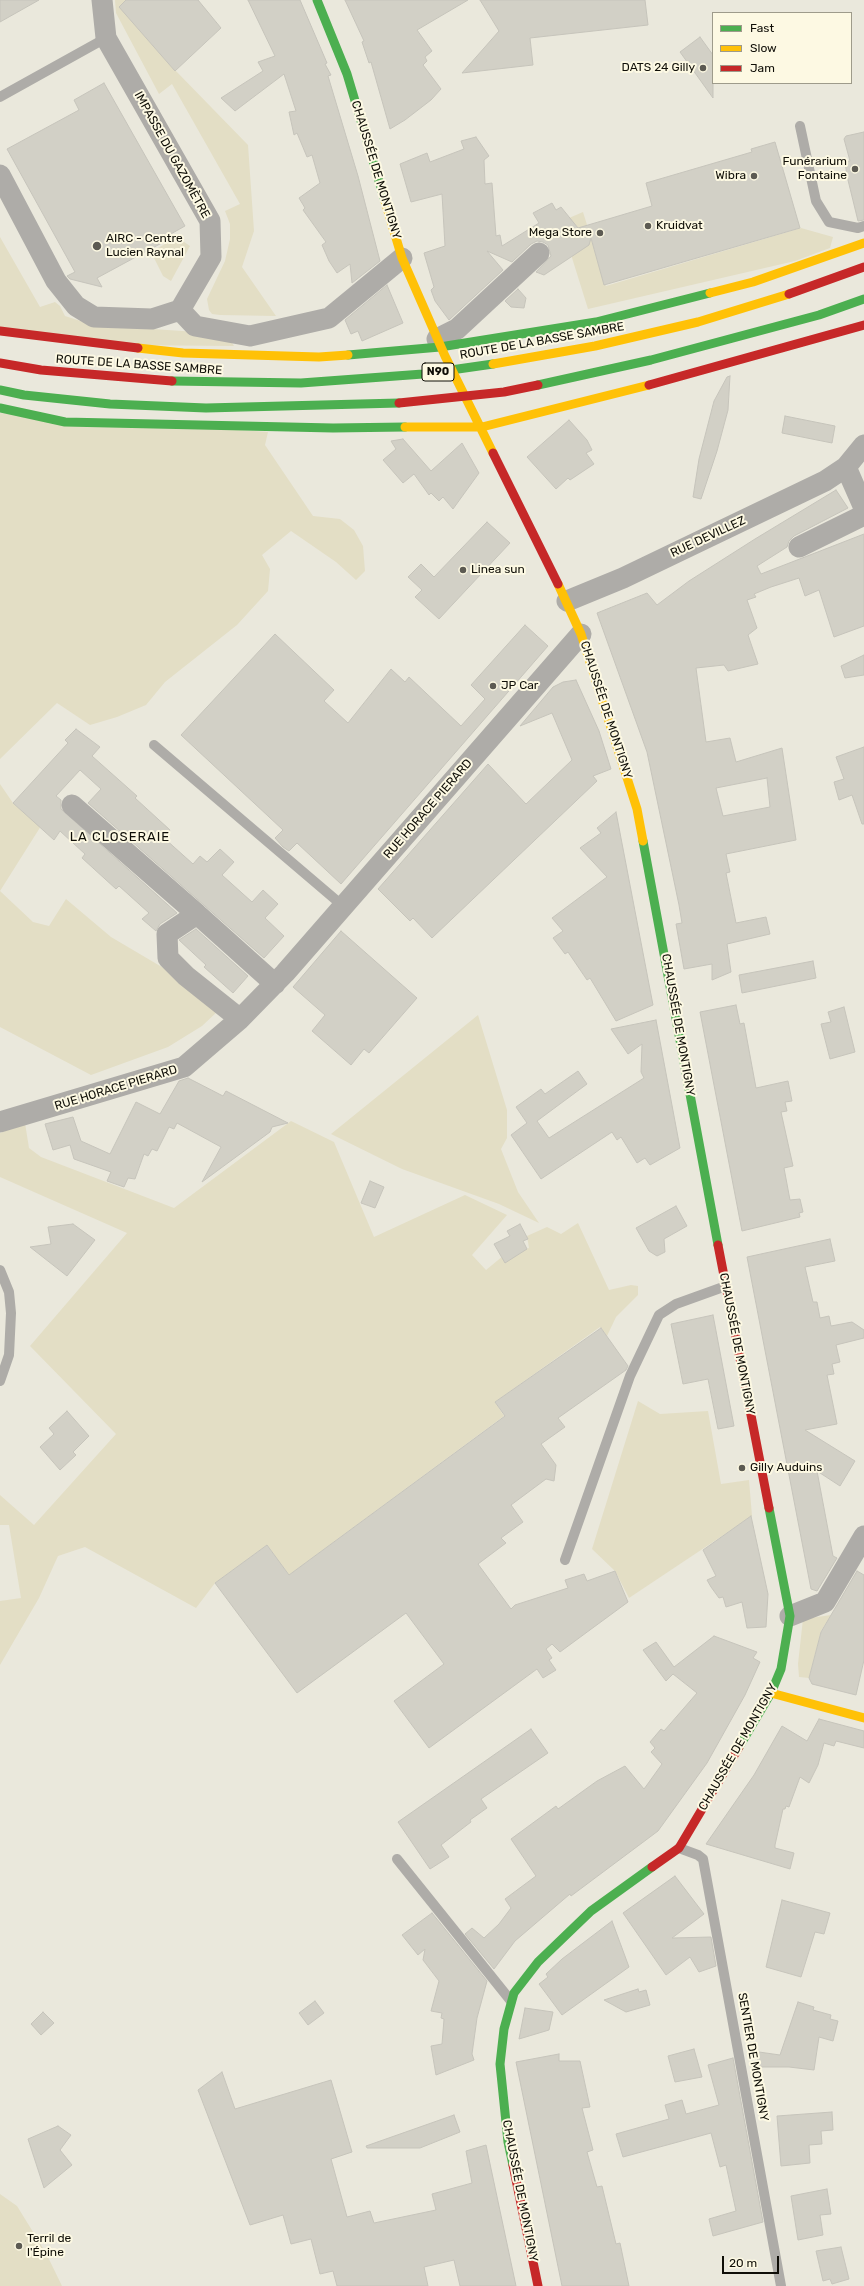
<!DOCTYPE html>
<html>
<head>
<meta charset="utf-8">
<style>
	body { margin:0 }
	#map { position:relative; width:864px; height:2286px; overflow:hidden; background:#eae8dc; font-family:Rubik,sans-serif }
	canvas { display:block }
	.legend { position:absolute; left:712px; top:12px; width:140px; height:72px; box-sizing:border-box; background:#fdf9e3; border:1px solid #9e9b8b; margin:0; padding:5px 7px; list-style:none; font-size:12px; color:#0f0e07 }
	.legend li { display:flex; align-items:center; gap:8px; height:20px }
	.legend b { width:20px; border:1px solid #9e9b8b }
	.scale { position:absolute; left:722px; top:2256px; width:57px; height:18px; box-sizing:border-box; border:2px solid #0f0e07; border-top:0; padding-left:5px; font-size:12px; line-height:14px; white-space:nowrap; color:#0f0e07; -webkit-text-stroke:3px #fdf9e3; paint-order:stroke }
</style>
</head>
<body>
<div id="map">
<canvas width="864" height="2286"></canvas>
<ul class="legend">
<li><b style="height:5px;background:#4caf50"></b>Fast</li>
<li><b style="height:5px;background:#ffc107"></b>Slow</li>
<li><b style="height:5px;background:#c62828"></b>Jam</li>
</ul>
<div class="scale">20 m</div>
</div>
<script>
const g = document.querySelector('canvas').getContext('2d');
g.lineJoin = 'round';
function fillPath(path, color) {
  g.fillStyle = color;
  g.fill(path, 'evenodd');
}
function toPath(rows) {
  const path = new Path2D();
  for (const r of rows) {
    path.moveTo(r[0], r[1]);
    for (let i = 2; i < r.length; i += 2) path.lineTo(r[i], r[i + 1]);
  }
  return path;
}
function trace(path, color, width, dash) {
  g.strokeStyle = color;
  g.lineWidth = width;
  g.lineCap = dash ? 'butt' : 'round';
  g.setLineDash(dash || []);
  g.stroke(path);
}
function write(font, color, halo, rows, align = 'center') {
  g.font = font + ' Rubik,sans-serif';
  g.lineWidth = 4;
  g.setLineDash([]);
  g.textBaseline = 'middle';
  g.strokeStyle = halo;
  g.fillStyle = color;
  for (const [text, x, y, turn = 0] of rows) {
    g.save();
    g.translate(x, y);
    g.rotate((+turn || 0) * Math.PI / 180);
    g.textAlign = isNaN(turn) ? turn : align;
    if (halo) g.strokeText(text, 0, 0);
    g.fillText(text, 0, 0);
    g.restore();
  }
}
fillPath(toPath([
	[115,0,126,0,120,7,175,70,248,145,254,231,242,267,276,316,220,315,212,314,209,310,207,299,225,261,230,239,230,224,225,211,240,204,172,84,159,94,116,13],
	[583,212,606,286,801,228,833,237,830,248,795,261,588,309,568,245,555,224],
	[0,237,40,307,55,302,60,306,65,316,93,325,212,333,229,338,234,346,118,345,0,327],
	[177,237,190,246,171,281,163,276,151,252],
	[0,413,268,432,265,445,313,516,340,519,354,530,363,546,365,571,356,580,336,562,291,531,262,555,270,569,268,591,237,625,165,682,146,705,117,717,90,725,57,703,0,759],
	[0,784,13,803,41,826,0,891,33,922,49,926,66,899,111,937,172,973,218,1011,202,1026,168,1047,91,1075,0,1027],
	[478,1015,507,1110,507,1138,501,1149,518,1192,539,1223,499,1204,402,1169,331,1134],
	[291,1121,334,1142,374,1237,465,1195,507,1215,472,1255,486,1270,503,1256,529,1248,527,1236,547,1227,561,1234,578,1223,609,1290,631,1285,638,1286,638,1295,616,1317,607,1336,600,1327,495,1402,504,1416,289,1575,267,1545,215,1583,196,1608,85,1547,58,1556,39,1598,0,1665,0,1601,21,1598,9,1525,0,1525,0,1495,34,1525,116,1434,30,1346,127,1233,0,1177,0,1133,25,1123,29,1148,41,1157,174,1208],
	[638,1401,660,1414,708,1411,721,1484,749,1480,752,1516,629,1598,615,1571,592,1549],
	[831,1615,821,1631,809,1678,799,1677,798,1664,803,1619],
	[0,2194,17,2206,46,2253,62,2286,0,2286]
]), '#e3dec5');
const building = toPath([
	[0,0,39,0,0,22,0,0],
	[126,0,198,0,221,28,175,71,119,7,126,0],
	[248,0,300,0,327,63,325,64,331,75,328,76,358,176,380,261,352,283,350,264,337,273,329,261,322,245,326,242,303,210,305,208,299,198,320,183,312,155,307,157,297,133,294,135,289,112,296,111,284,74,235,111,221,98,263,71,258,62,275,56,248,0],
	[345,0,468,0,417,30,432,51,425,57,427,61,423,65,441,89,431,100,405,120,390,129,371,62,369,63,362,42,364,41,345,0],
	[480,0,645,0,648,25,530,38,533,65,462,73,499,31,480,0],
	[700,37,713,55,713,98,680,52,700,37],
	[104,83,185,226,169,235,171,238,97,278,102,287,70,279,67,276,75,272,7,149,79,110,74,100,104,83],
	[864,132,864,220,858,221,847,176,845,162,850,161,844,139,846,136,864,132],
	[476,137,489,156,484,160,485,184,492,183,496,236,500,235,502,246,539,223,533,213,552,203,556,210,561,207,578,228,652,206,646,183,752,152,751,149,775,142,800,228,604,285,591,238,589,245,544,275,536,272,551,256,548,245,543,242,537,241,531,244,512,262,487,251,503,270,449,320,435,301,431,290,434,287,424,253,445,246,442,194,411,202,400,164,427,153,430,162,464,149,461,141,476,137],
	[387,285,403,323,362,341,358,331,351,334,345,320,387,285],
	[518,289,526,298,524,308,511,307,505,301,518,289],
	[730,376,728,410,717,451,701,499,693,497,699,459,714,401,727,377,730,376],
	[785,416,835,426,832,443,782,433,785,416],
	[569,420,587,440,592,450,586,453,594,464,570,480,568,478,556,489,527,457,569,420],
	[403,439,431,471,462,443,479,473,453,509,443,497,439,501,431,493,429,495,414,474,403,483,383,460,396,449,391,441,403,439],
	[836,490,848,508,794,536,789,541,787,547,757,566,761,574,864,534,864,626,834,637,819,590,805,596,799,578,771,587,754,594,756,597,747,600,757,628,748,635,758,664,728,671,724,665,696,668,706,742,730,738,736,762,782,748,796,840,726,854,730,872,726,873,736,923,766,917,770,934,727,944,731,972,712,980,712,964,684,969,676,924,682,923,679,905,647,752,597,613,647,593,657,605,689,581,755,539,836,490],
	[767,778,770,807,723,816,716,788,767,778],
	[487,522,510,543,439,619,415,597,422,590,408,577,421,564,434,577,487,522],
	[525,625,548,646,341,884,297,843,289,851,283,847,275,838,283,830,181,735,275,634,334,690,324,701,348,723,391,669,405,682,409,677,461,726,485,699,471,685,525,625],
	[864,655,864,675,845,678,841,666,864,655],
	[576,680,599,731,611,769,593,776,597,781,432,938,413,918,410,921,378,889,488,764,526,804,572,760,552,713,520,726,553,687,563,682,576,680],
	[76,729,100,747,92,756,137,796,135,798,170,830,164,838,193,864,200,856,207,862,220,849,234,862,222,875,252,902,263,890,278,904,265,918,284,936,264,958,88,803,101,789,80,770,56,796,61,800,61,809,177,913,160,924,156,931,142,919,149,913,119,886,116,889,82,858,85,854,60,831,54,840,13,803,68,743,65,740,76,729],
	[864,747,864,824,862,824,852,795,839,800,834,782,844,779,836,757,864,747],
	[616,812,653,1005,616,1021,590,978,587,980,568,952,565,954,553,938,563,931,552,918,607,877,580,848,601,833,597,828,616,812],
	[196,929,248,976,233,993,204,967,206,965,179,940,196,929],
	[341,931,417,998,369,1053,364,1049,351,1065,312,1031,325,1015,293,987,341,931],
	[813,961,816,978,742,993,739,975,813,961],
	[736,1005,740,1024,744,1023,756,1088,788,1081,792,1101,785,1102,787,1111,781,1112,793,1166,784,1168,790,1200,800,1199,803,1212,799,1213,800,1217,742,1231,700,1012,736,1005],
	[844,1007,855,1052,830,1059,821,1024,831,1022,828,1012,844,1007],
	[656,1020,680,1148,650,1165,645,1158,637,1163,621,1137,617,1140,612,1132,541,1179,511,1135,527,1123,516,1107,541,1089,545,1094,578,1071,587,1084,537,1121,549,1138,644,1078,641,1072,642,1044,628,1054,611,1029,656,1020],
	[188,1078,223,1096,226,1091,288,1123,272,1127,270,1132,202,1182,221,1147,177,1123,174,1129,169,1127,157,1151,152,1149,148,1156,144,1154,135,1179,128,1178,124,1187,107,1181,111,1172,74,1159,70,1145,53,1150,45,1124,73,1117,81,1141,110,1154,136,1102,160,1114,179,1081,188,1078],
	[370,1181,384,1187,375,1208,361,1203,370,1181],
	[676,1206,687,1226,664,1239,665,1252,657,1256,649,1251,636,1228,676,1206],
	[73,1224,95,1240,67,1276,30,1247,51,1244,48,1227,73,1224],
	[520,1224,528,1239,523,1241,527,1249,505,1263,494,1244,510,1236,507,1231,520,1224],
	[830,1239,835,1261,805,1267,813,1302,817,1302,820,1318,829,1316,831,1326,852,1322,864,1330,864,1338,836,1345,840,1362,832,1364,834,1374,827,1375,837,1424,805,1430,855,1461,840,1486,817,1471,833,1556,837,1558,817,1591,811,1589,747,1257,830,1239],
	[713,1315,734,1426,718,1429,708,1379,683,1384,671,1324,713,1315],
	[601,1328,628,1366,626,1370,558,1418,565,1427,541,1444,556,1465,554,1481,546,1479,511,1505,523,1522,501,1538,506,1543,478,1564,511,1609,515,1605,568,1588,565,1580,584,1574,587,1581,615,1571,628,1602,560,1652,552,1644,546,1649,552,1658,549,1660,556,1670,543,1678,537,1669,429,1748,394,1701,444,1664,406,1613,297,1693,215,1583,267,1545,289,1575,505,1416,495,1402,601,1328],
	[67,1411,89,1436,73,1452,76,1455,60,1470,40,1447,54,1434,49,1428,67,1411],
	[751,1516,768,1594,766,1627,747,1628,742,1602,726,1607,723,1597,719,1598,711,1587,707,1580,716,1576,703,1550,751,1516],
	[857,1571,864,1575,864,1660,856,1695,812,1684,809,1678,821,1632,857,1571],
	[714,1636,757,1652,753,1658,760,1662,745,1695,707,1763,658,1831,571,1896,570,1894,515,1941,494,1969,465,1934,472,1928,484,1938,499,1924,511,1908,505,1899,536,1876,511,1839,556,1806,558,1809,597,1781,625,1766,644,1789,662,1764,651,1752,655,1748,650,1742,661,1729,664,1731,697,1693,673,1674,666,1681,643,1650,656,1642,674,1667,714,1636],
	[819,1719,864,1731,864,1748,836,1741,834,1746,824,1743,818,1765,809,1783,800,1777,789,1807,786,1806,785,1809,783,1809,775,1845,775,1848,794,1853,790,1869,706,1844,754,1775,782,1726,807,1741,819,1719],
	[531,1729,548,1753,481,1799,487,1808,470,1820,471,1822,441,1845,449,1857,430,1869,398,1822,531,1729],
	[675,1876,704,1914,672,1938,711,1937,716,1966,699,1972,690,1957,666,1975,623,1913,675,1876],
	[782,1900,830,1913,824,1934,815,1932,801,1977,766,1967,782,1900],
	[432,1913,487,1981,477,2018,472,2054,474,2060,436,2075,431,2046,442,2044,444,2019,441,2018,442,2013,431,2011,439,1981,423,1960,425,1949,418,1955,402,1935,432,1913],
	[612,1921,629,1967,562,2015,539,1984,548,1977,546,1974,562,1959,612,1921],
	[638,1989,639,1992,646,1990,650,2005,626,2012,604,2000,638,1989],
	[315,2001,324,2013,308,2025,299,2013,315,2001],
	[798,2002,814,2007,813,2010,831,2015,830,2019,838,2021,833,2041,819,2037,814,2070,789,2067,756,2067,759,2052,780,2055,798,2002],
	[525,2008,553,2012,549,2030,519,2039,525,2008],
	[43,2012,54,2023,41,2035,31,2024,43,2012],
	[694,2049,702,2077,675,2082,668,2056,694,2049],
	[559,2054,559,2061,580,2061,590,2107,582,2108,593,2150,587,2152,597,2187,602,2186,616,2244,620,2243,629,2286,562,2286,516,2062,559,2054],
	[733,2058,763,2222,713,2236,709,2219,736,2211,726,2165,720,2167,711,2133,623,2157,616,2134,669,2119,665,2105,682,2100,686,2114,719,2105,708,2065,733,2058],
	[222,2072,235,2109,331,2080,352,2152,331,2159,347,2217,370,2211,374,2223,436,2210,432,2194,472,2183,466,2151,486,2145,516,2286,460,2286,454,2260,424,2267,428,2286,337,2286,333,2271,320,2274,311,2239,291,2244,283,2215,250,2225,198,2090,222,2072],
	[832,2112,833,2130,821,2131,822,2144,809,2145,810,2163,781,2166,777,2116,832,2112],
	[454,2115,460,2132,420,2148,367,2148,366,2146,454,2115],
	[58,2126,71,2135,60,2150,72,2165,44,2188,28,2139,58,2126],
	[827,2189,831,2214,820,2215,823,2235,798,2240,791,2196,827,2189],
	[841,2247,849,2279,832,2284,830,2279,823,2281,816,2251,841,2247]
]);
fillPath(building, '#d2d0c6');
trace(building, '#c6c4bb', 1);
trace(toPath([
	[0,97,106,38],
	[800,126,816,201,829,222,858,228,864,226],
	[154,745,343,906],
	[0,1270,9,1292,11,1313,9,1355,0,1381],
	[565,1560,630,1376,659,1315,676,1304,726,1286],
	[679,1848,698,1855,703,1859,781,2286],
	[397,1859,511,2001]
]), '#aeaca8', 10);
trace(toPath([
	[0,175,56,281,76,306,94,317,152,319,180,310,211,257,210,221,106,38,102,0],
	[180,310,195,326,250,336,329,318,402,258],
	[437,339,457,329,539,253],
	[846,467,864,508],
	[799,547,864,515],
	[567,601,623,578,825,481,846,467,864,445],
	[72,805,197,914,167,934,168,958,186,976,240,1019],
	[197,914,275,984],
	[0,1122,184,1067,240,1019,285,973,581,634],
	[790,1616,825,1602,864,1536]
]), '#aeaca8', 21);
trace(toPath([
	[317,0,347,74,385,201],
	[348,355,440,347,596,322,710,293],
	[172,381,301,383,423,374,493,364],
	[538,385,651,360,819,315,864,299],
	[0,390,24,395,110,404,206,408,399,403],
	[0,408,65,422,333,428,405,427],
	[643,841,718,1245],
	[739,1747,771,1693,781,1669,790,1616,769,1508],
	[513,2165,508,2142,500,2064,504,2029,514,1993,538,1962,591,1911,652,1867]
]), '#4caf50', 9);
trace(toPath([
	[385,201,402,258,445,356,493,453],
	[710,293,753,282,864,243],
	[138,348,183,353,319,357,348,355],
	[493,364,595,346,698,322,789,294],
	[405,427,482,427,649,385],
	[558,584,581,634,637,809,643,841],
	[771,1693,864,1718]
]), '#ffc107', 9);
trace(toPath([
	[789,294,864,267],
	[0,331,138,348],
	[0,363,41,370,172,381],
	[649,385,864,325],
	[399,403,504,392,538,385],
	[493,453,558,584],
	[718,1245,769,1508],
	[652,1867,679,1848,739,1747],
	[513,2165,538,2286]
]), '#c62828', 9);
for (const [x, y, r, color] of [
	[703,68,4,"#5c5a52"],
	[855,169,4,"#5c5a52"],
	[754,176,4,"#5c5a52"],
	[648,226,4,"#5c5a52"],
	[600,233,4,"#5c5a52"],
	[97,246,5,"#5c5a52"],
	[463,570,4,"#5c5a52"],
	[493,686,4,"#5c5a52"],
	[742,1468,4,"#5c5a52"],
	[19,2246,4,"#5c5a52"]
]) {
  const dot = new Path2D();
  dot.arc(x, y, r, 0, 2 * Math.PI);
  g.fillStyle = color;
  g.fill(dot);
  trace(dot, '#fdf9e3', 1.5);
}
for (const [x, y, w] of [
	[438,372,32]
]) {
  const box = new Path2D();
  box.roundRect(x - w / 2, y - 9, w, 18, 3);
  g.fillStyle = '#fdf9e3';
  g.fill(box);
  trace(box, '#0f0e07', 1);
}
write('bold 11px', '#0f0e07', null, [
	["N90",438,372]
]);
write('12px', '#0f0e07', '#fdf9e3', [
	["DATS 24 Gilly",695,68,"right"],
	["Funérarium",847,162,"right"],
	["Fontaine",847,176,"right"],
	["Wibra",746,176,"right"],
	["Kruidvat",656,226],
	["Mega Store",592,233,"right"],
	["AIRC - Centre",106,239],
	["Lucien Raynal",106,253],
	["Linea sun",471,570],
	["JP Car",501,686],
	["Gilly Auduins",750,1468],
	["Terril de",27,2239],
	["l'Épine",27,2253]
], 'left');
write('12px', '#0f0e07', '#fdf9e3', [
	["IMPASSE DU GAZOMÈTRE",172,155,61],
	["CHAUSSÉE DE MONTIGNY",376,170,73],
	["ROUTE DE LA BASSE SAMBRE",542,341,-10],
	["ROUTE DE LA BASSE SAMBRE",139,365,4],
	["RUE DEVILLEZ",708,537,-25],
	["CHAUSSÉE DE MONTIGNY",606,710,72],
	["RUE HORACE PIERARD",428,809,-49],
	["CHAUSSÉE DE MONTIGNY",678,1025,80],
	["RUE HORACE PIERARD",116,1088,-17],
	["CHAUSSÉE DE MONTIGNY",737,1344,79],
	["CHAUSSÉE DE MONTIGNY",738,1747,-60],
	["SENTIER DE MONTIGNY",753,2057,80],
	["CHAUSSÉE DE MONTIGNY",520,2191,79]
]);
g.letterSpacing = '1px';
write('13px', '#0f0e07', '#fdf9e3', [
	["LA CLOSERAIE",120,837]
]);
g.letterSpacing = '0px';
</script>
</body>
</html>
